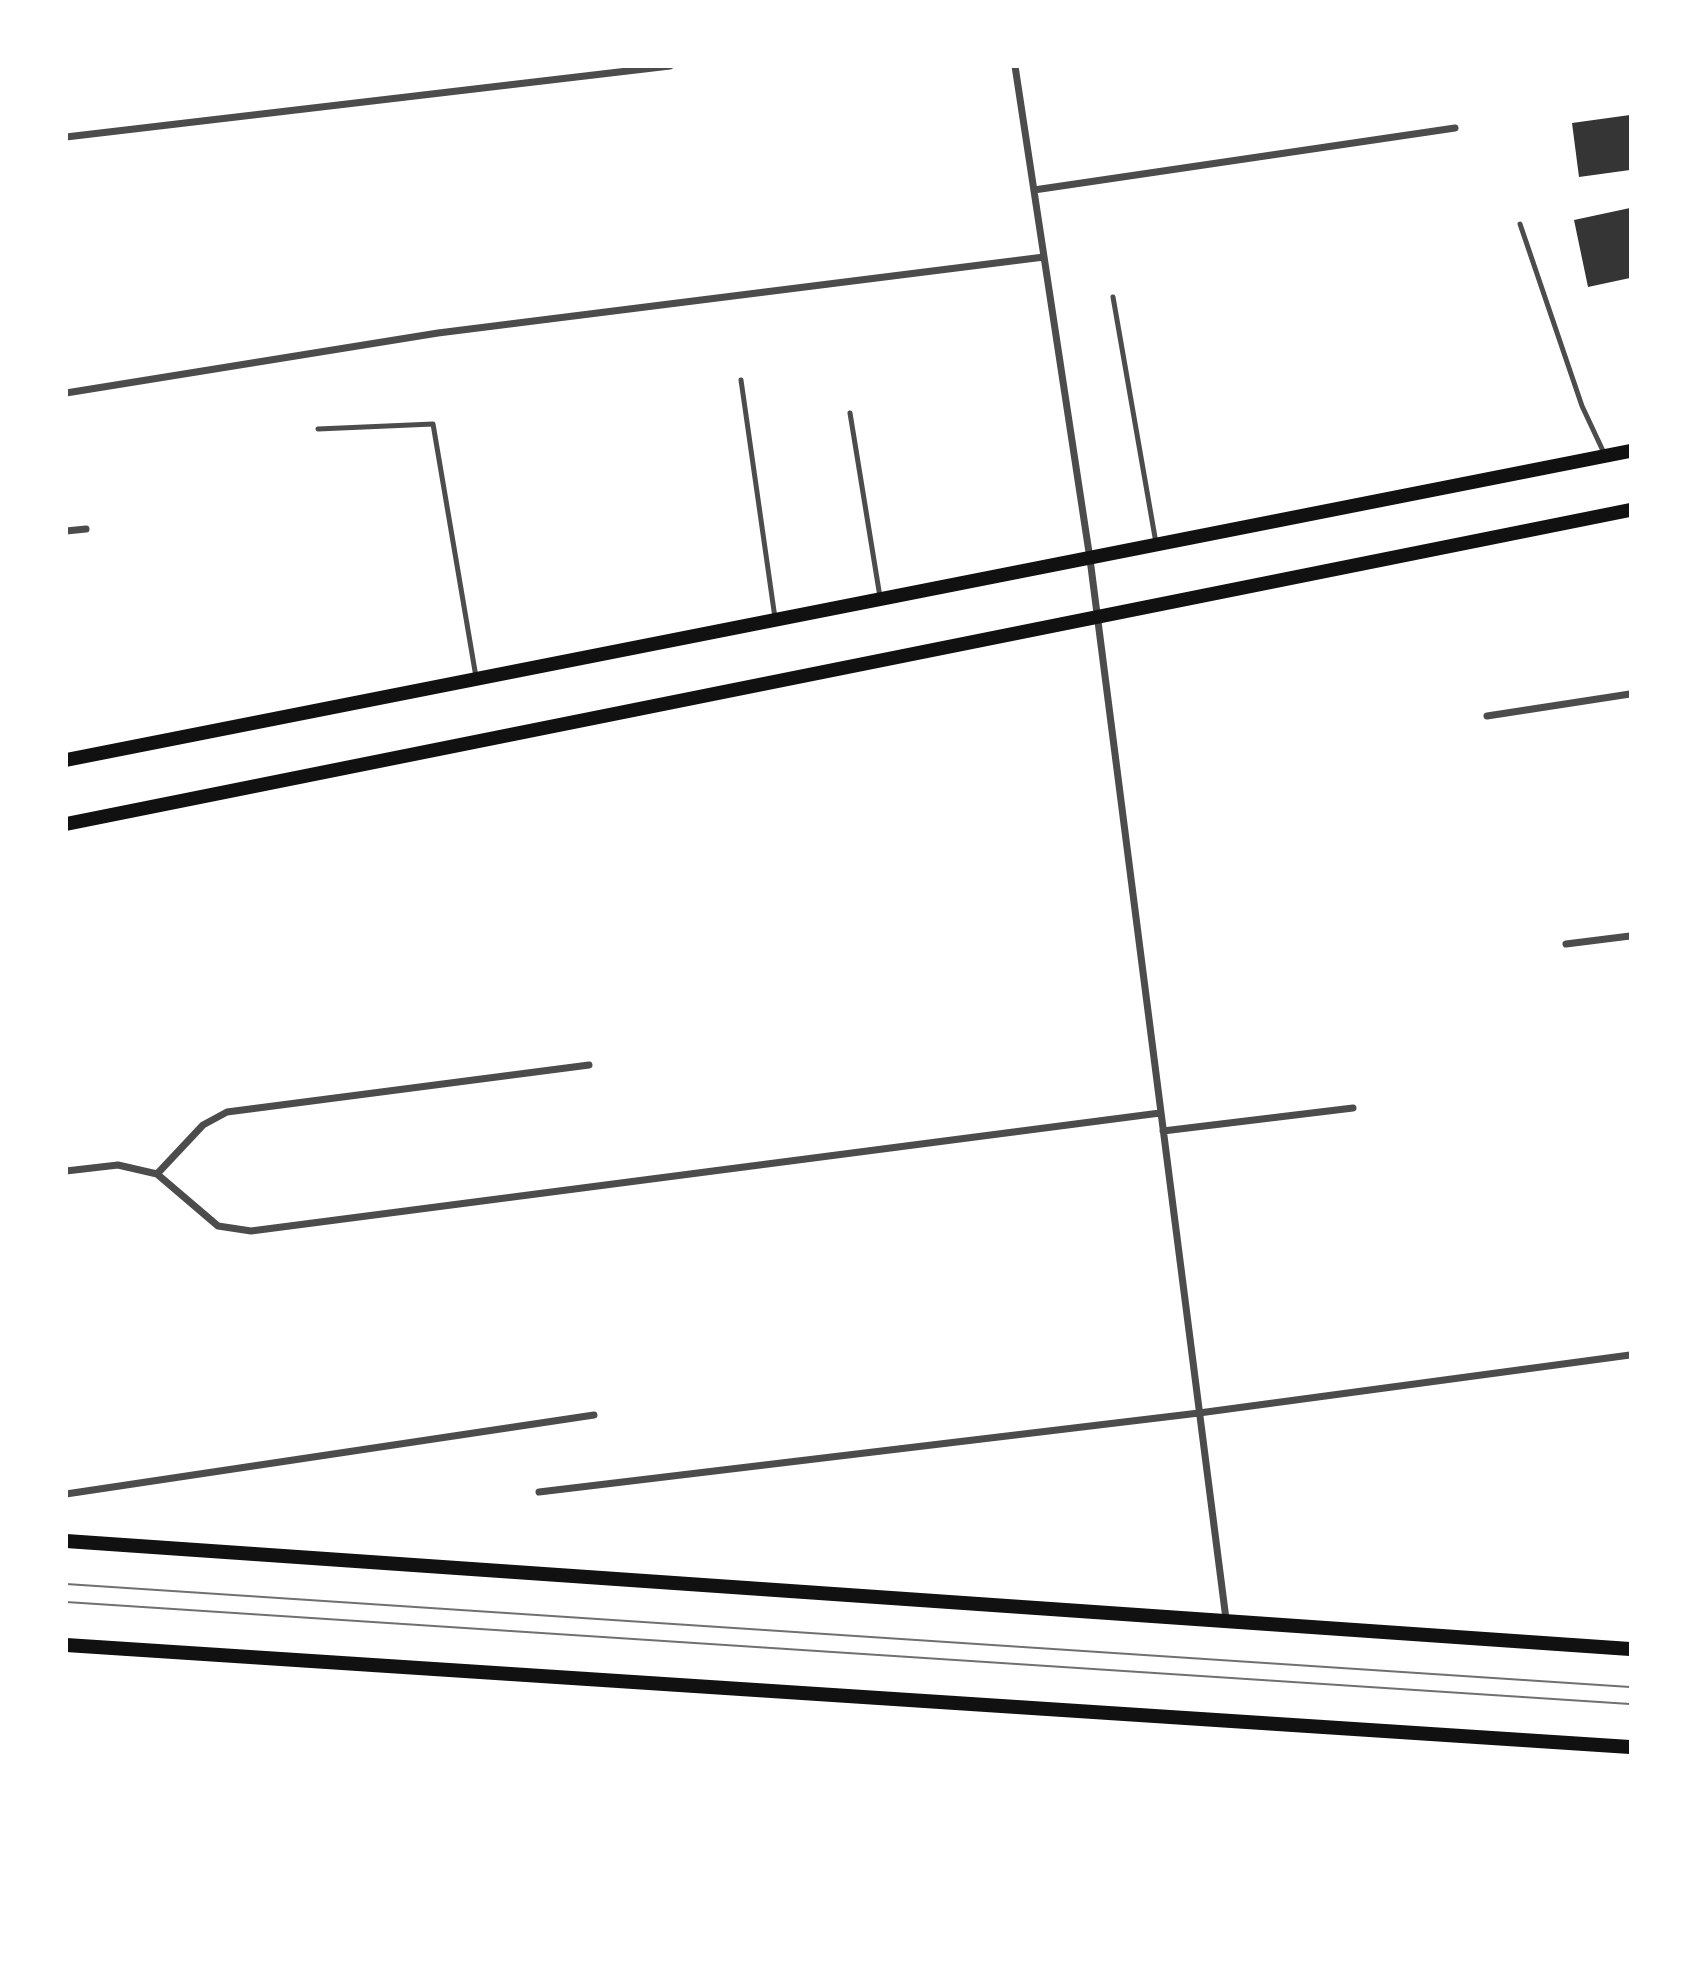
<!DOCTYPE html>
<html>
<head>
<meta charset="utf-8">
<style>
	body { margin:0 }
	#map { position:relative; width:1697px; height:1962px; overflow:hidden; background:#fff; font-family:"Exo 2",sans-serif }
	canvas { display:block }
	.frame { position:absolute; inset:0; border:68px solid #fff; pointer-events:none }
</style>
</head>
<body>
<div id="map">
<canvas width="1697" height="1962"></canvas>
<div class="frame"></div>
</div>
<script>
const g = document.querySelector('canvas').getContext('2d');
g.lineJoin = 'round';
function fillPath(path, color) {
  g.fillStyle = color;
  g.fill(path, 'evenodd');
}
function toPath(rows) {
  const path = new Path2D();
  for (const r of rows) {
    path.moveTo(r[0], r[1]);
    for (let i = 2; i < r.length; i += 2) path.lineTo(r[i], r[i + 1]);
  }
  return path;
}
function trace(path, color, width, dash) {
  g.strokeStyle = color;
  g.lineWidth = width;
  g.lineCap = dash ? 'butt' : 'round';
  g.setLineDash(dash || []);
  g.stroke(path);
}
fillPath(toPath([
	[1630,115,1630,170,1579,177,1572,123],
	[1630,208,1630,278,1588,287,1574,220]
]), '#353535');
trace(toPath([
	[1520,224,1582,406,1604,453],
	[1113,297,1156,543],
	[741,380,775,618],
	[850,413,880,597],
	[318,429,433,424,476,677]
]), '#4c4c4c', 5);
trace(toPath([
	[1015,66,1090,559,1226,1619],
	[66,137,670,66],
	[1034,190,1455,128],
	[66,393,438,333,1044,257],
	[66,531,86,529],
	[1487,716,1630,694],
	[1566,944,1630,936],
	[1163,1131,1353,1108],
	[66,1171,118,1165,157,1174,218,1226,251,1231,1160,1113],
	[157,1174,203,1125,227,1112,589,1065],
	[539,1492,1199,1413,1630,1355],
	[66,1494,594,1415]
]), '#4c4c4c', 7);
trace(toPath([
	[66,760,1630,451],
	[66,824,1630,510],
	[66,1541,1630,1649],
	[66,1645,1630,1747]
]), '#111', 14);
trace(toPath([
	[66,1584,1630,1687],
	[66,1602,1630,1704]
]), '#707070', 2);
</script>
</body>
</html>
